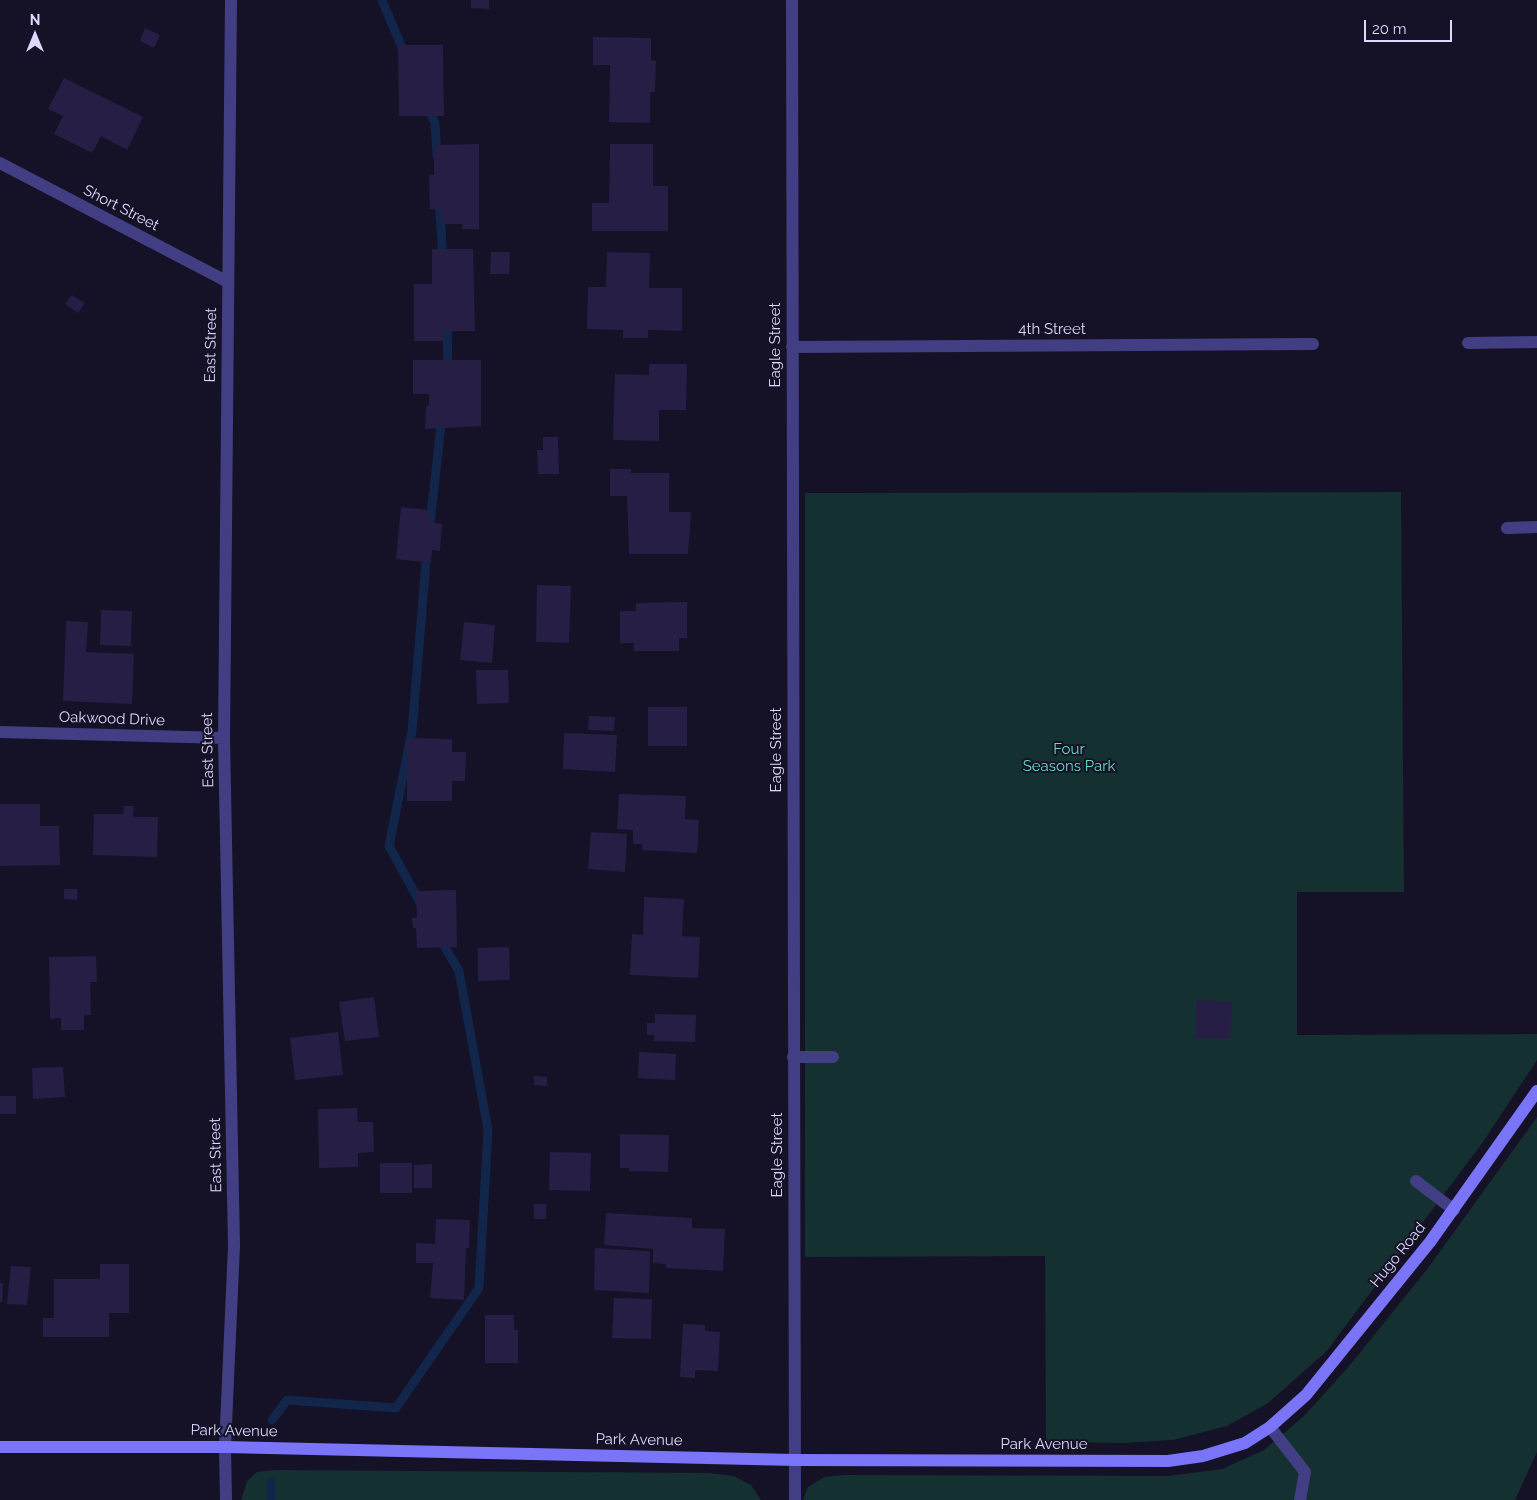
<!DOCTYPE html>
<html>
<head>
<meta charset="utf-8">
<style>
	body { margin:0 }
	#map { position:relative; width:1537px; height:1500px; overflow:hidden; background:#151126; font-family:Raleway,sans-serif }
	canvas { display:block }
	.north { position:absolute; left:10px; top:10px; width:50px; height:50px; -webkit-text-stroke:4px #151126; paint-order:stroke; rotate:0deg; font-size:14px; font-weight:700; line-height:20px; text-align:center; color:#ddd8fd }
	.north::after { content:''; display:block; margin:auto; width:18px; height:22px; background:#ddd8fd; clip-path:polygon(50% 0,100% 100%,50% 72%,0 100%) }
	.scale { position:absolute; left:1364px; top:20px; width:88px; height:22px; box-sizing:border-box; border:2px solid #ddd8fd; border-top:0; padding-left:6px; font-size:15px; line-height:18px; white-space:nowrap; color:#ddd8fd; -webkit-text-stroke:4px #151126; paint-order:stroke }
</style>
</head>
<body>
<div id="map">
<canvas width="1537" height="1500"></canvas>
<div class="north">N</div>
<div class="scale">20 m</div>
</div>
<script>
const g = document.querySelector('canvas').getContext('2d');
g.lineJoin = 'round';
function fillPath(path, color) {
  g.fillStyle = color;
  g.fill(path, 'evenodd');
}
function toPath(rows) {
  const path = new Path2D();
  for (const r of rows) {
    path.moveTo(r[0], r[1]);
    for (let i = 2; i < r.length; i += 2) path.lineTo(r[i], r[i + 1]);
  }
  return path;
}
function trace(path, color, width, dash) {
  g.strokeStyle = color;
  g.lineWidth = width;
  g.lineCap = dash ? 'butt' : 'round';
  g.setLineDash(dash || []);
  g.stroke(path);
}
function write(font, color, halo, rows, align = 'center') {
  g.font = font + ' Raleway,sans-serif';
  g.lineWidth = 4;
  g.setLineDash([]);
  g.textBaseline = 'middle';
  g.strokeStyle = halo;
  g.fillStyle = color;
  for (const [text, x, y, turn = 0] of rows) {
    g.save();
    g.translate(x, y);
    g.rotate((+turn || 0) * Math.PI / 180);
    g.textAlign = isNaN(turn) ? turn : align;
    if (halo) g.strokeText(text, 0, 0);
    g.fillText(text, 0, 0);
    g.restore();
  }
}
fillPath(toPath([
	[1401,492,1404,892,1297,892,1297,1035,1537,1034,1537,1060,1483,1142,1326,1352,1268,1403,1227,1426,1173,1440,1123,1443,1046,1442,1045,1256,805,1257,805,493],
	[1537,1117,1537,1452,1515,1500,803,1500,808,1487,824,1477,844,1475,1168,1476,1222,1469,1264,1450,1304,1416,1350,1365,1428,1268],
	[273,1470,709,1473,734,1476,751,1485,761,1500,241,1500,247,1481,257,1472]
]), '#143030');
trace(toPath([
	[382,0,405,55],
	[427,106,435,123,437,156],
	[439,197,443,261],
	[447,319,448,371],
	[429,532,442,416],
	[422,906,389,846,412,731,427,550],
	[272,1420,287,1400,396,1408,479,1288,488,1130,459,971,440,939],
	[271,1500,271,1482]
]), '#11264a', 9);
fillPath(toPath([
	[471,0,489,0,489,9,471,8],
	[145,28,160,35,154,48,140,41],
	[593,37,651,38,651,60,656,61,655,92,650,92,650,123,609,122,610,65,593,65],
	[398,45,443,45,444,116,399,116],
	[64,78,143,117,127,150,101,136,92,153,54,134,63,116,48,109],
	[479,144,479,229,462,229,462,224,442,224,441,209,430,209,429,175,434,175,434,145],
	[610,144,653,144,653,186,668,186,668,231,592,231,592,203,609,203],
	[432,249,473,249,475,331,444,331,444,341,414,341,414,284,432,284],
	[491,252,510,252,509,274,490,274],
	[607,252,650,253,649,288,682,288,682,331,648,330,648,338,623,338,623,330,587,329,588,287,606,287],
	[72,295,85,303,78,313,65,304],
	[413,360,481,360,481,426,425,429,426,406,429,406,429,394,413,394],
	[649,364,687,364,686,410,659,410,659,441,613,440,615,374,649,375],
	[543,437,558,437,559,474,538,474,537,450,543,450],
	[610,469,631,469,631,473,669,473,669,512,691,512,688,554,629,554,627,496,610,496],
	[401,507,430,510,429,522,442,524,440,551,432,550,431,563,396,559],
	[537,585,571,586,569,643,536,642],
	[687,602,687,638,679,638,679,651,634,651,634,643,620,643,620,611,636,611,636,603],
	[101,610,132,611,131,646,100,645],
	[66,621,88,622,86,652,134,654,132,704,63,701],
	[464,622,495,625,492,663,460,660],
	[476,670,508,670,509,703,477,704],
	[648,707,687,707,687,746,648,746],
	[589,716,615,717,614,731,588,730],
	[564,733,617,735,615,772,563,769],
	[407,738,452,739,452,752,466,752,465,781,452,781,452,801,407,801],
	[619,794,686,796,685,819,699,820,697,853,642,850,642,844,633,844,633,830,617,829],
	[0,804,40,804,40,826,59,826,60,865,0,866],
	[124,806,134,806,133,817,158,817,157,857,93,855,94,814,123,814],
	[591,832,627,834,625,872,588,869],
	[64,889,77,889,77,900,64,899],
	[456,890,457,947,417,948,416,928,413,928,412,918,417,918,416,891],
	[644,897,684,899,682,936,700,937,698,978,630,975,632,934,643,935],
	[509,947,510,980,478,981,478,948],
	[96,956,97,982,90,982,91,1015,84,1015,84,1030,61,1030,61,1018,50,1019,49,957],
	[374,997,379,1037,345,1041,339,1002],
	[1197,1000,1232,1002,1230,1039,1195,1038],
	[655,1014,696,1015,695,1042,654,1041,654,1035,647,1035,647,1023,655,1023],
	[338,1032,343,1075,295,1080,290,1038],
	[639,1052,676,1054,675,1080,638,1078],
	[63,1067,65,1097,33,1099,32,1068],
	[534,1076,547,1077,547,1086,534,1085],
	[0,1096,16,1096,16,1114,0,1114],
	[357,1108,358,1122,373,1122,374,1152,358,1153,358,1167,319,1168,318,1109],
	[620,1134,669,1135,668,1172,629,1171,629,1168,620,1168],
	[550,1152,591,1153,590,1191,549,1190],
	[380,1163,412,1163,412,1193,380,1193],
	[432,1164,432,1188,414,1188,414,1165],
	[534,1204,546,1204,546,1219,534,1219],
	[606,1213,692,1218,692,1228,725,1229,723,1271,666,1268,666,1264,653,1263,653,1249,604,1245],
	[436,1219,470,1220,469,1248,466,1248,464,1300,430,1298,433,1263,416,1263,416,1243,435,1244],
	[595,1248,650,1251,649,1293,594,1290],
	[100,1264,129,1264,129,1313,109,1313,109,1337,43,1337,43,1318,54,1318,54,1279,100,1279],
	[11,1266,31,1267,27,1305,7,1304],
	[0,1283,3,1283,2,1302,0,1302],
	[614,1298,652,1299,651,1339,612,1338],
	[485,1315,514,1315,514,1330,518,1330,518,1363,485,1363],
	[683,1324,705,1325,705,1331,720,1332,718,1371,695,1370,695,1378,680,1377]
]), '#271e46');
trace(toPath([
	[1507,528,1537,527],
	[793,1057,833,1057],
	[1416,1181,1454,1210],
	[1270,1427,1305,1472,1300,1500]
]), '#423e83', 12);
trace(toPath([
	[792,0,795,1500],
	[0,163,228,282],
	[1468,343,1537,342],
	[792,347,1313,344],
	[0,732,224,738],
	[226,1500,225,1447,234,1246,224,738,231,0]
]), '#423e83', 12);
trace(toPath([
	[0,1447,225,1447,795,1460,1168,1461,1203,1456,1245,1443,1270,1427,1306,1395,1430,1242,1537,1091]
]), '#7974f8', 12);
write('15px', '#ddd8fd', '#151126', [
	["Short Street",121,208,27],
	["4th Street",1052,329],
	["East Street",211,345,-89],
	["Eagle Street",775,345,-90],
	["Oakwood Drive",112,719,2],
	["East Street",208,750,-91],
	["Eagle Street",776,750,-90],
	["East Street",216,1155,-91],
	["Eagle Street",777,1155,-90],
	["Hugo Road",1398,1255,-51],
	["Park Avenue",234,1431,1],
	["Park Avenue",639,1440,1],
	["Park Avenue",1044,1444]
]);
write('15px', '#67dabf', '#151126', [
	["Four",1069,749],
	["Seasons Park",1069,766]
]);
</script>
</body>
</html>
